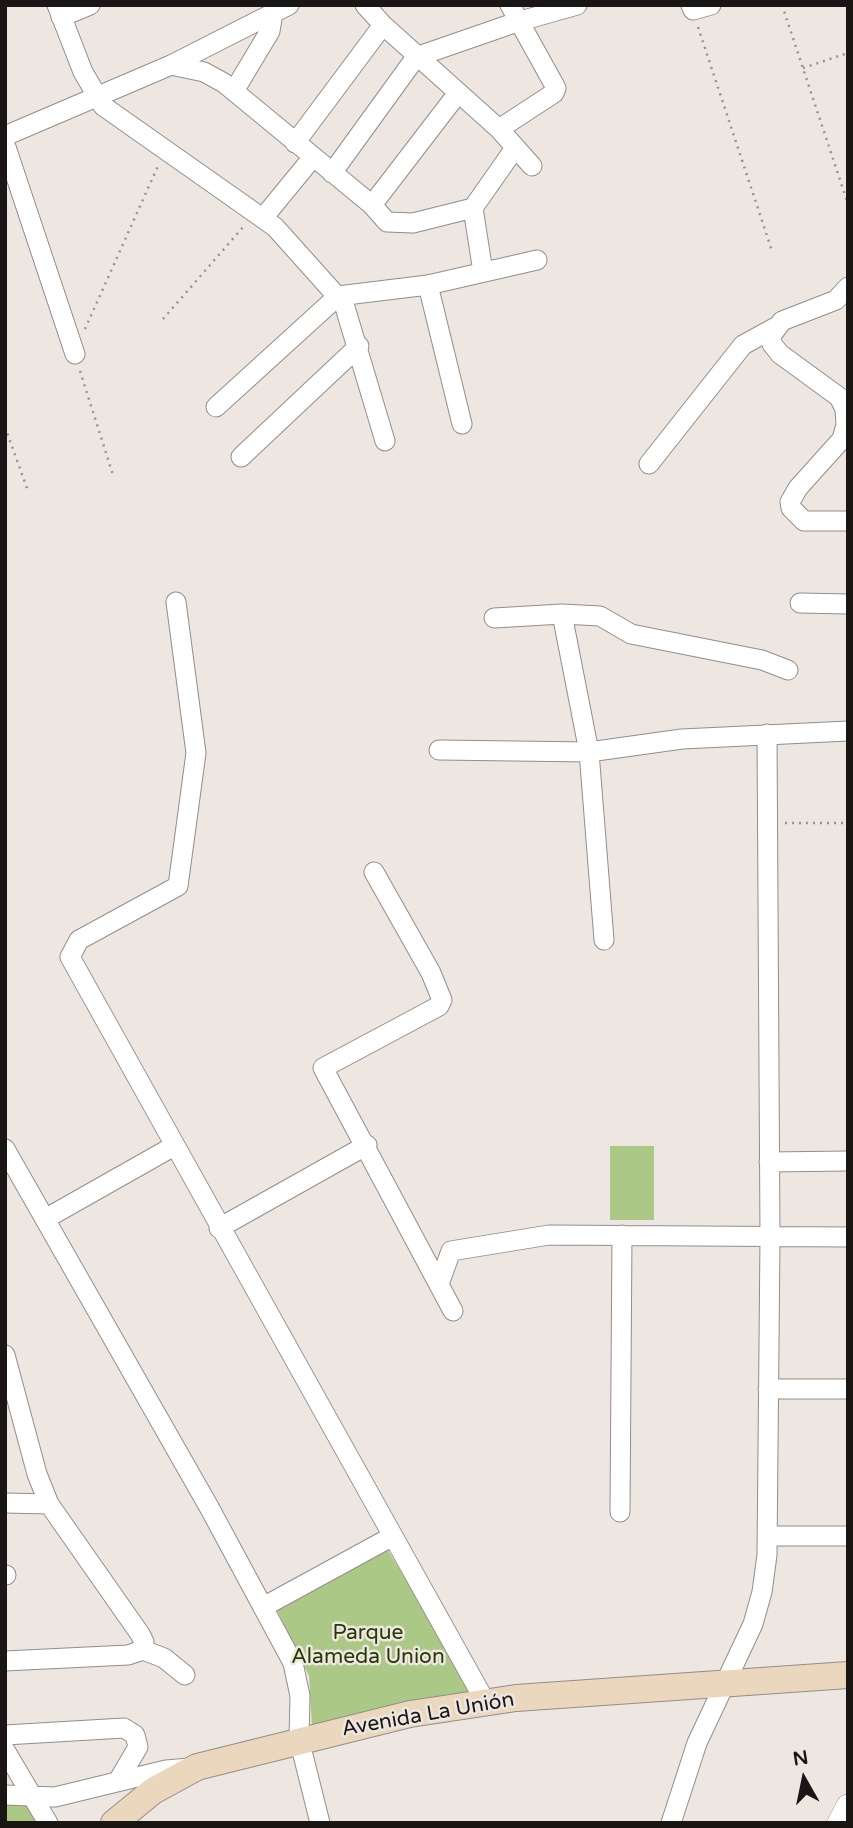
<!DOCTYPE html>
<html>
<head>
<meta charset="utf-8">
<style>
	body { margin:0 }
	#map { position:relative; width:853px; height:1828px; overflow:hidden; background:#ede6e1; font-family:"Varela Round",sans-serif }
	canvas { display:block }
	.frame { position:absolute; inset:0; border:7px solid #191615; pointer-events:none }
	.north { position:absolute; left:769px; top:1744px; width:70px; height:70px; -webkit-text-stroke:5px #ede6e1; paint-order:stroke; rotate:351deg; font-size:19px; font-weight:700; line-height:28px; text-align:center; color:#191615 }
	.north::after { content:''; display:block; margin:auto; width:24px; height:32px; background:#191615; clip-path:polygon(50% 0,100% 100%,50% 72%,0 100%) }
</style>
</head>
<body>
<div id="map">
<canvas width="853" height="1828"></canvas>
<div class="frame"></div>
<div class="north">N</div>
</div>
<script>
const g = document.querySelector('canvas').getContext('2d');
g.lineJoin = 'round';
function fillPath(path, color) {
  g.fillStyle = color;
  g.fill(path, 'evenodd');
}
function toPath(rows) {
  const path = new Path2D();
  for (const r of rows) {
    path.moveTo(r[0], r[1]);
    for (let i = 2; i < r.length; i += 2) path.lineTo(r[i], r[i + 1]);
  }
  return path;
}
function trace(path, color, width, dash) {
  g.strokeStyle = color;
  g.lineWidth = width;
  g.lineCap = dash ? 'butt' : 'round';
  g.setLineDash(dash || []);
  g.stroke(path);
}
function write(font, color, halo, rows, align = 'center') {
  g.font = font + ' "Varela Round",sans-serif';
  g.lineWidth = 5;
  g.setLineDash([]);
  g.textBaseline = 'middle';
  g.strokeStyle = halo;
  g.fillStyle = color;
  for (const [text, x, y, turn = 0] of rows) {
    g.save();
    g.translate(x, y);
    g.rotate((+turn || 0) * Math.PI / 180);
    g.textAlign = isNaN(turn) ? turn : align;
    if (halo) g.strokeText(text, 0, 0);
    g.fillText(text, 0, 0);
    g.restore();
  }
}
fillPath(toPath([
	[610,1146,654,1146,654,1220,610,1220],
	[387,1549,464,1674,470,1697,312,1727,309,1676,276,1608],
	[25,1798,43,1823,5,1823,5,1799]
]), '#acc887');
const minor = toPath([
	[57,5,83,72,103,106,275,227,344,304,385,441],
	[691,5,693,10,711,5],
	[61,17,90,5],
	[383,25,499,129,532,166],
	[171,65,204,72,224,83,372,205,387,222,413,223,473,208,515,148],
	[234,91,270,31,273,13],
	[499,129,554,93,556,88,510,5],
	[5,136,171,65,289,5],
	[295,143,383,25,365,5],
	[5,144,75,354],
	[332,173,416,57,517,22,577,5],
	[372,205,458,93],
	[473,208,483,272],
	[263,218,313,157],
	[428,285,462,424],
	[848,287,836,300,782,321,771,336,772,344,780,354,839,397,845,409,846,425,842,439,798,488,790,502,791,508,804,521,848,521],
	[216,407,338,296,428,285,537,260],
	[241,457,359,346],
	[649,464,743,345,774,328],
	[176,602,196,753,178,886,79,940,70,957,485,1701],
	[800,603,848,604],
	[562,614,589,752,604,940],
	[494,618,562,614,600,616,631,634,762,660,788,670],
	[439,750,589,752,682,739,848,731],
	[374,872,431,973,442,1000,439,1006,323,1068,453,1311],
	[5,1149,209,1507,293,1663,300,1696,299,1739,320,1823],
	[769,1162,848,1161],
	[45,1219,174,1146],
	[219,1228,367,1145],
	[439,1284,451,1251,549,1235,848,1237],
	[5,1355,37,1474,49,1504,140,1634,144,1642,143,1650],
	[768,1389,848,1389],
	[5,1503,49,1504],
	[620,1512,622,1235],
	[767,1536,848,1536],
	[5,1575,6,1575],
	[263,1607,393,1536],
	[5,1661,128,1655,143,1650,164,1658,185,1675],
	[5,1735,124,1728,135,1735,138,1747,118,1781],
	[5,1750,48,1823],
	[5,1795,55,1797,166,1770,190,1768],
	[671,1823,697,1743,753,1624,762,1592,767,1555,770,1237,767,734]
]);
const tertiary = toPath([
	[839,1823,848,1806]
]);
const secondary = toPath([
	[114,1823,153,1791,197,1767,410,1714,516,1698,848,1675]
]);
trace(minor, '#948d89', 21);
trace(tertiary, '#948d89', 24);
trace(secondary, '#948d89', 28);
trace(toPath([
	[782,5,848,204],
	[698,27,772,251],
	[803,68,848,53],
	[163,319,244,226],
	[85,329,158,166],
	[80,371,113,475],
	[5,427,28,491],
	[785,823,848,823]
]), '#98938f', 2.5, [2, 5]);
trace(minor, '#fff', 19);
trace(tertiary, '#fff', 23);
trace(secondary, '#ebd7be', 26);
write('21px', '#283a01', '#ede6e1', [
	["Parque",368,1633],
	["Alameda Union",368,1657]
]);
write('21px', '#191615', '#ede6e1', [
	["Avenida La Unión",428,1715,-10]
]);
</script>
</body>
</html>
